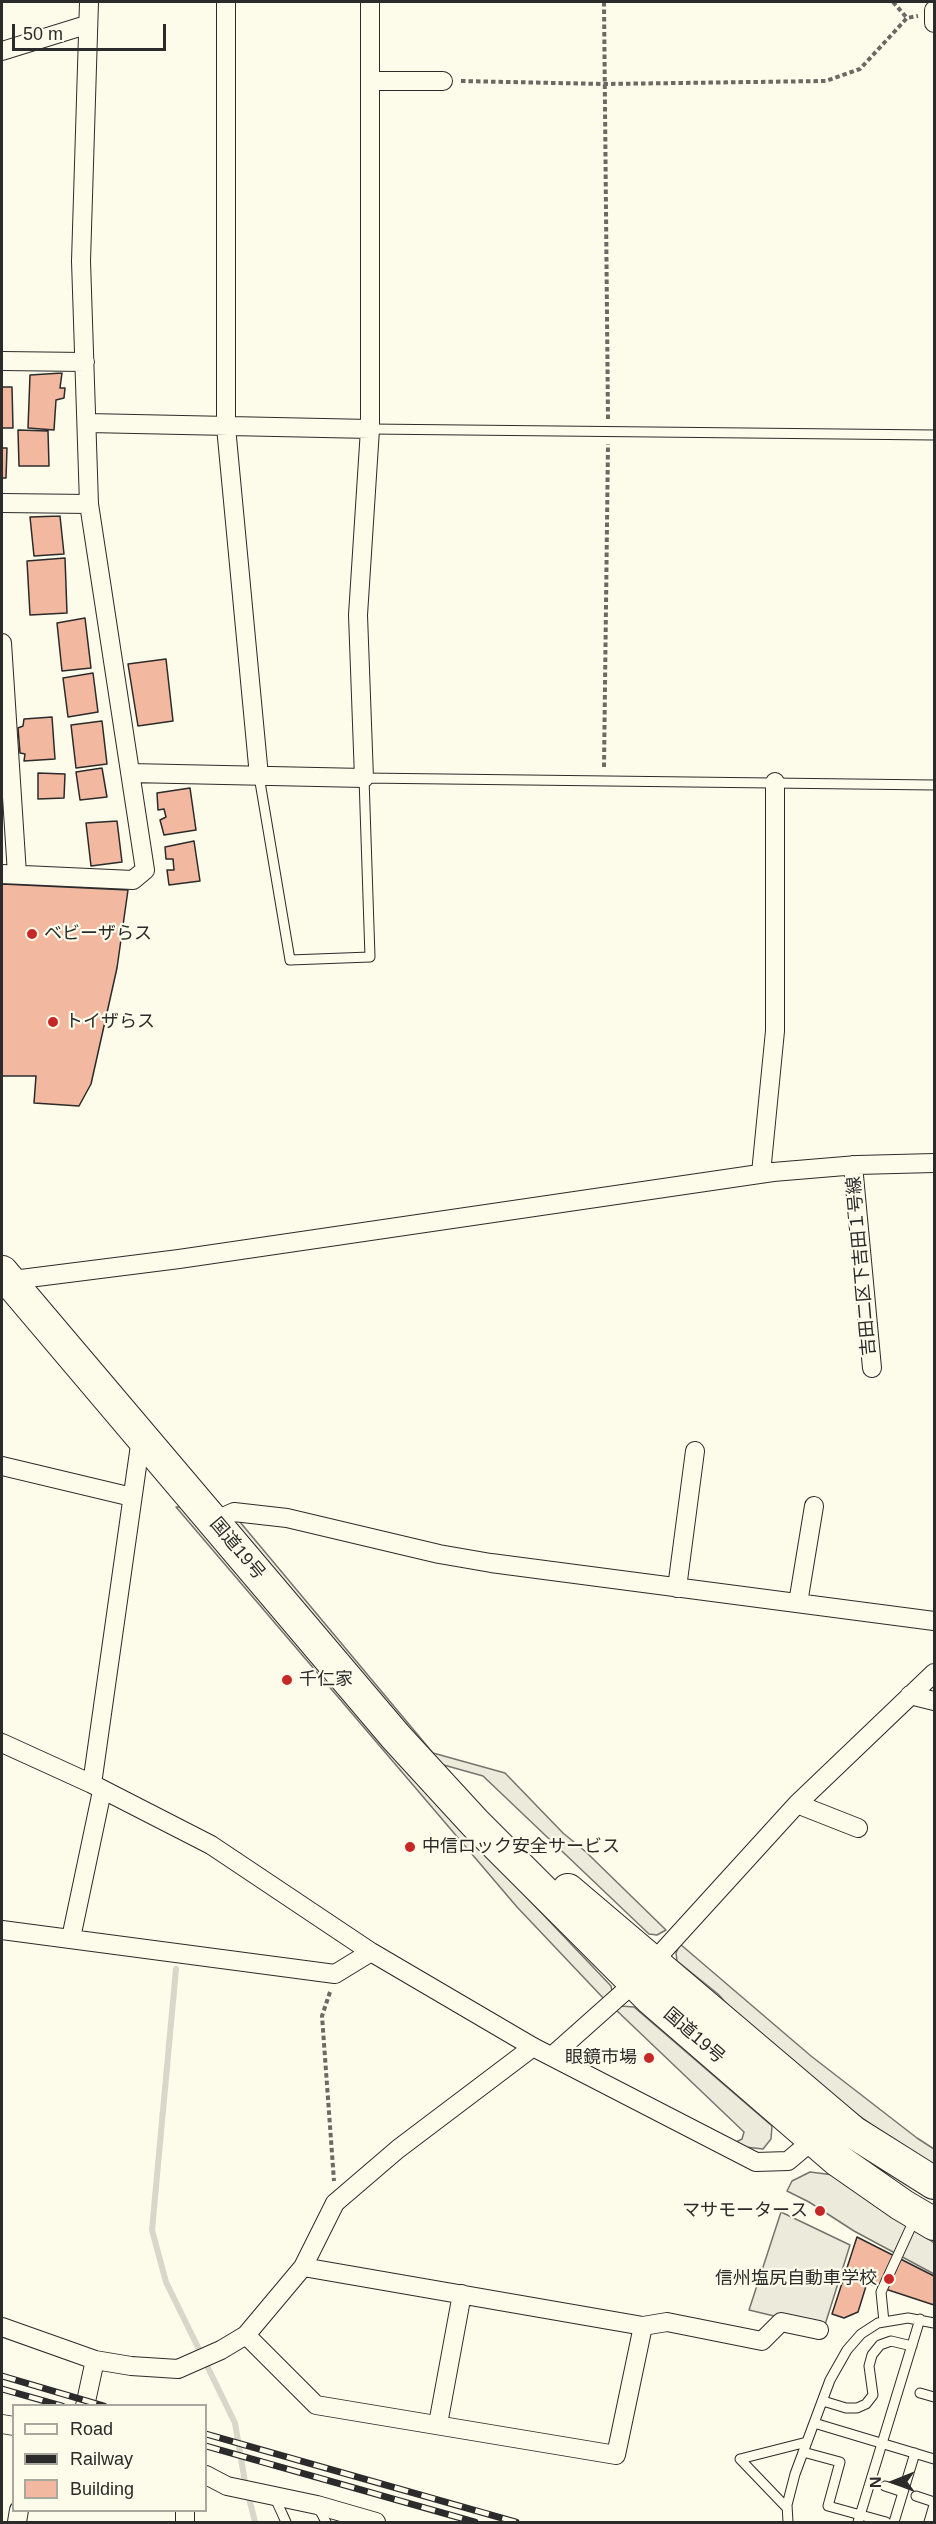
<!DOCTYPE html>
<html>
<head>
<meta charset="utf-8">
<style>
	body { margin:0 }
	#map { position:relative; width:936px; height:2524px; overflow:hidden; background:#fdfbea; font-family:Arial,sans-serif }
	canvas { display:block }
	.frame { position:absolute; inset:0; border:3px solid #2b2b2b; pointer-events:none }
	.legend { position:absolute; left:12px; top:2404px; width:195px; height:108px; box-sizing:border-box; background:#fdfbea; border:2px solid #a9a89e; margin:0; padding:8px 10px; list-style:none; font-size:18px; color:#2b2b2b }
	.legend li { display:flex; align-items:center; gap:12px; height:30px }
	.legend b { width:30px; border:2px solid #a9a89e }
	.north { position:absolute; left:864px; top:2452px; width:60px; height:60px; -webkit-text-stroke:4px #fdfbea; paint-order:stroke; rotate:269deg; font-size:16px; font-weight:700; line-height:24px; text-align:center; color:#2b2b2b }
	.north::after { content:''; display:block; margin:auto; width:21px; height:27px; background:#2b2b2b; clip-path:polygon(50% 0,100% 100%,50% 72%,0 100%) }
	.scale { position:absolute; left:12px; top:24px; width:154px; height:27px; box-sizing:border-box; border:3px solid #2b2b2b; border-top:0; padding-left:8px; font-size:18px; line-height:21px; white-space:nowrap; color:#2b2b2b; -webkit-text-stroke:4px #fdfbea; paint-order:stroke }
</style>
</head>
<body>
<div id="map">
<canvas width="936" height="2524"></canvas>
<div class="frame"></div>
<ul class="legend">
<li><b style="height:8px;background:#fdfbea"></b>Road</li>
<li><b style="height:8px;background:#2b2b2b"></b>Railway</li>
<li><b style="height:16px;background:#f2b8a0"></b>Building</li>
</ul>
<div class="north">N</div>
<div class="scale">50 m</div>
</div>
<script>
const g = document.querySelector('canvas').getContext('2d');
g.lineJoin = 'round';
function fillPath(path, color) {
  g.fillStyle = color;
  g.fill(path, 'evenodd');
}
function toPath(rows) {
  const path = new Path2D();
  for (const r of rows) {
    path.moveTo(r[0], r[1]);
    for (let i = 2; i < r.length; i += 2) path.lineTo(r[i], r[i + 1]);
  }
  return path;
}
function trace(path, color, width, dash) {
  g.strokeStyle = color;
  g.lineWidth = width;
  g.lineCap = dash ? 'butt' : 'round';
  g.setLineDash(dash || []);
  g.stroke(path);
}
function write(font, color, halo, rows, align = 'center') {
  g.font = font + ' Arial,"Noto Sans JP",sans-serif';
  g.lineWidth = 4.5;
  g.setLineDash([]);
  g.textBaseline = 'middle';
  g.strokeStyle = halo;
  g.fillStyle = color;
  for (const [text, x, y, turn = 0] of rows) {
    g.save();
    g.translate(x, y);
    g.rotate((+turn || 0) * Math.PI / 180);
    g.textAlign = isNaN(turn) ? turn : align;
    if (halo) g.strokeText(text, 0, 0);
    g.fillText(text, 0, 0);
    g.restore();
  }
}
const parking = toPath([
	[176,1507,184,1507,418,1783,611,1986,613,1995,606,2001,517,1907,176,1507],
	[235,1516,433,1753,505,1773,563,1833,586,1852,666,1930,657,1935,649,1934,483,1776,433,1762,232,1523,235,1516],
	[680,1944,811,2056,917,2138,934,2149,934,2170,906,2151,841,2102,742,2021,718,1994,677,1961,676,1953,680,1944],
	[620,2006,634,2007,772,2126,771,2139,763,2149,745,2147,736,2142,742,2139,744,2132,614,2008,620,2006],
	[810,2172,834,2175,934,2243,934,2274,854,2231,809,2202,787,2191,792,2181,810,2172],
	[781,2212,850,2245,824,2328,749,2310,781,2212]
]);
fillPath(parking, '#eceadb');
trace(parking, '#74746e', 1.5);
trace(toPath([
	[176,1969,152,2230,166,2282,235,2423,245,2482,255,2522]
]), '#d8d7c9', 6);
const building = toPath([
	[62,373,60,388,65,388,64,398,56,400,54,430,28,428,30,375,62,373],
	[2,387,12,387,13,428,2,428,2,387],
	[18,430,48,431,49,466,19,466,18,430],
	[2,448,7,448,6,478,2,478,2,448],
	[60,516,64,554,34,556,30,517,60,516],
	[65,558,67,613,30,615,27,561,65,558],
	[85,618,91,668,62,671,57,623,85,618],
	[166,659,173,721,138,726,128,664,166,659],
	[93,673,98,712,68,717,63,678,93,673],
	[52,717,55,759,24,761,25,754,20,753,18,728,23,726,24,719,52,717],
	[102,721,107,764,76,768,71,725,102,721],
	[102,768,107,797,80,800,76,772,102,768],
	[38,773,65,774,64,798,38,799,38,773],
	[190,788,196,830,164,835,160,820,166,817,164,809,158,810,157,793,190,788],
	[117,821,122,862,91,866,86,823,117,821],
	[194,841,200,881,169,885,167,870,174,870,173,859,166,859,165,847,194,841],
	[2,884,128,890,117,968,91,1084,79,1106,34,1103,36,1076,2,1076,2,884],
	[857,2237,934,2276,934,2305,867,2283,858,2312,844,2318,832,2314,857,2237]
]);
fillPath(building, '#f2b8a0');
trace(building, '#2b2b2b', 1.5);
const service = toPath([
	[370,429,934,435],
	[259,776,290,960,370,957,364,778,934,785],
	[884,2322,881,2292,915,2218],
	[920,2393,934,2397],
	[823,2401,846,2408,857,2408,866,2404,873,2395,869,2366,872,2355,880,2345,891,2341,912,2346],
	[814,2423,934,2459],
	[803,2452,840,2462,828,2506,886,2522],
	[885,2486,903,2492],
	[916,2496,934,2502],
	[275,2498,286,2522],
	[318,2507,326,2522],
	[787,2508,740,2459,807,2442],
	[788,2522,787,2505,795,2474,830,2380,847,2350,861,2334,878,2323,908,2318,934,2323],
	[858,2522,920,2319],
	[894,2522,915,2453],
	[929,2522,934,2505]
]);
const minor = toPath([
	[226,2,226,427,259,776],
	[934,10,934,23],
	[2,51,86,25],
	[371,81,443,81],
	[2,361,85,362],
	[88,423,370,429],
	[2,503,89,504],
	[2,643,17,874],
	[130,773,364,778,358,615,370,429,370,2],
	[2,874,133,880,145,870,89,504,81,261,89,2],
	[853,1165,872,1368],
	[761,1173,775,1031,775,782],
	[5,1281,179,1259,773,1172,857,1165,934,1163],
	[2,1466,132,1497],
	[214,1521,234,1512,287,1518,439,1554,491,1563,934,1621],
	[677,1588,695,1451],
	[798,1603,814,1506],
	[910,1695,934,1701],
	[2,1743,92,1784,211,1845,371,1952,533,2047,756,2162,788,2161,819,2135],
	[92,1784,141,1438],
	[797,1804,858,1828],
	[2,1930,335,1974,371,1952],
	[71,1938,102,1791],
	[552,2056,634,1983,797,1804,934,1673],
	[303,2267,643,2326,667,2322,762,2341,781,2322,819,2330],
	[2,2327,95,2360,131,2366,178,2369,221,2350,246,2335,303,2267,335,2203,398,2149,533,2047],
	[246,2335,316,2405,616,2455,643,2326],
	[85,2406,95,2360],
	[2,2424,14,2426],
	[438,2424,462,2294],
	[206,2475,227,2486,317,2505,376,2522],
	[17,2522,19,2510],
	[185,2522,185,2510]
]);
const trunk = toPath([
	[2,1272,396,1737,475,1823,651,1999,836,2159,902,2205,934,2224],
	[568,1890,853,2132,934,2183]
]);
trace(service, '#2b2b2b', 11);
trace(minor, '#2b2b2b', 20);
trace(trunk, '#2b2b2b', 34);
trace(toPath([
	[604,2,608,419],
	[893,2,907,18],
	[461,81,604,84,826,81,860,69,907,18,918,16],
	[604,767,608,444],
	[330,1992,322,2016,334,2181]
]), '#6a6964', 4, [4.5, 3]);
trace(service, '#fdfbea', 9);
trace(minor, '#fdfbea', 18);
trace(trunk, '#fdfbea', 32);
const rail = toPath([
	[2,2376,104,2406],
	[2,2389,62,2406],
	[206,2434,516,2522],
	[206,2446,475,2522]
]);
trace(rail, '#2b2b2b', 7);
trace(rail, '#fdfbea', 4.5, [14]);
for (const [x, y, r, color] of [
	[32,934,6,"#c62828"],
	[53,1022,6,"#c62828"],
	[287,1680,6,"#c62828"],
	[410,1847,6,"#c62828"],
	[649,2058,6,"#c62828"],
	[820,2211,6,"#c62828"],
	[889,2279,6,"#c62828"]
]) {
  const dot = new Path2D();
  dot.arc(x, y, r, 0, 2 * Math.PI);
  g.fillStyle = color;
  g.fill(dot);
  trace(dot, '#fdfbea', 2);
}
write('18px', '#2b2b2b', '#fdfbea', [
	["ベビーザらス",44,934],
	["トイザらス",65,1022],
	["千仁家",299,1680],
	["中信ロック安全サービス",422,1847],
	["眼鏡市場",637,2058,"right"],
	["マサモータース",808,2211,"right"],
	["信州塩尻自動車学校",877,2279,"right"]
], 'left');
write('18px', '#2b2b2b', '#fdfbea', [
	["吉田二区下吉田１号線",862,1266,-95],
	["国道19号",237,1549,50],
	["国道19号",694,2036,41]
]);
</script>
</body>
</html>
